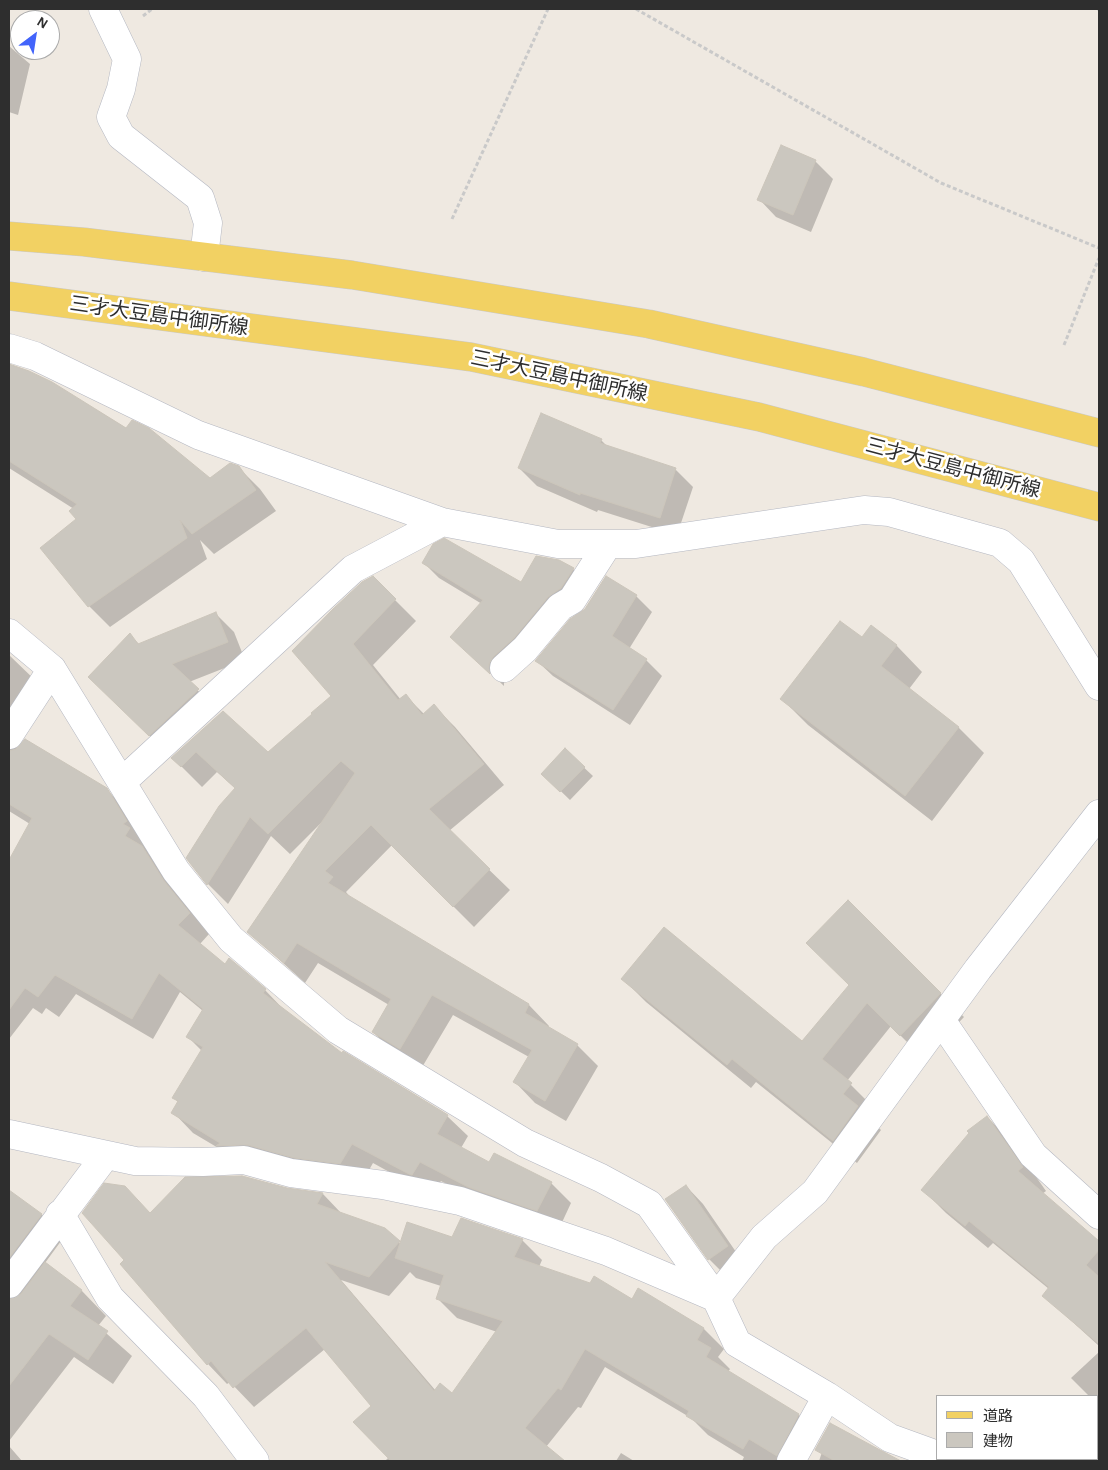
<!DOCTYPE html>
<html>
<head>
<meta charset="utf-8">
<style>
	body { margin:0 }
	#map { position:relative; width:1108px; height:1470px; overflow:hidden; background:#efe9e1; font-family:"Alegreya Sans","Noto Sans JP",sans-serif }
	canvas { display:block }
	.frame { position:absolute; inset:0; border:10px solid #2e2e2e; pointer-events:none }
	.legend { position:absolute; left:936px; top:1395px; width:162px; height:65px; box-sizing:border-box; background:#fff; border:1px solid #ababab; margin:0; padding:6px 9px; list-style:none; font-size:15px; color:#2e2e2e }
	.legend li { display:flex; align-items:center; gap:10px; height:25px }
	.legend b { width:25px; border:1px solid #ababab }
	.north { position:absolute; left:10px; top:10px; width:50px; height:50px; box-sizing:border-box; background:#fff; border:1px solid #ababab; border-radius:50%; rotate:31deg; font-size:14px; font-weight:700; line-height:20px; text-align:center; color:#2e2e2e }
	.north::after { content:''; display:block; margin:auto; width:18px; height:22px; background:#4264fb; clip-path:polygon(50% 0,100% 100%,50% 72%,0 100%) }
</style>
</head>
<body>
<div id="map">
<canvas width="1108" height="1470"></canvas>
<div class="frame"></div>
<ul class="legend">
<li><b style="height:6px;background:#f2d163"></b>道路</li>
<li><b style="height:14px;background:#cbc7bf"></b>建物</li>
</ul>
<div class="north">N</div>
</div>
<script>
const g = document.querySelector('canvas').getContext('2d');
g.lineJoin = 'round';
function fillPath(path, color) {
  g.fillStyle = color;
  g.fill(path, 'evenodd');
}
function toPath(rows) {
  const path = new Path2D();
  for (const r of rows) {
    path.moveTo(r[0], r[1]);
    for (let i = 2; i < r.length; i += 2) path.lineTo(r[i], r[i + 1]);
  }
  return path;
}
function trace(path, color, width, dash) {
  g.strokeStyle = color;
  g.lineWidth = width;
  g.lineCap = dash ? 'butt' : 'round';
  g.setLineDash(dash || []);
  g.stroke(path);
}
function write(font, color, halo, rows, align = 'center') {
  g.font = font + ' "Alegreya Sans","Noto Sans JP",sans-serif';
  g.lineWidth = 5;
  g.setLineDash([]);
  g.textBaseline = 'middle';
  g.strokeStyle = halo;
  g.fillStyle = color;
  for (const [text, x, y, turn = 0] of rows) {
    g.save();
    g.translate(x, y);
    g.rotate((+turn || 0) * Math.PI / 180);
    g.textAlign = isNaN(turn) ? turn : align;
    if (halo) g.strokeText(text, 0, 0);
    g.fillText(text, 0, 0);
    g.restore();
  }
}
fillPath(toPath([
	[9,46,30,64,18,115,9,112],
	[815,161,833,179,811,232,776,217,759,199],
	[9,365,52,383,210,479,238,467,260,489,276,511,214,554,200,540,207,559,110,627,89,606,42,548,78,519,74,509,9,468],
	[601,440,608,447,675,469,693,487,677,535,598,510,597,512,537,486,519,468],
	[424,563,522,584,573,569,588,584,504,679,504,686,452,637,482,604,439,578],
	[373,578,416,621,373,665,401,700,406,696,424,714,434,706,455,727,504,785,449,831,510,890,474,927,392,845,346,892,352,899,529,1005,549,1026,548,1028,577,1045,598,1066,566,1121,535,1103,515,1082,529,1057,453,1015,421,1069,394,1053,373,1032,389,1005,318,963,305,983,249,932,323,821,290,854,271,836,228,904,208,884,188,858,236,789,217,772,202,787,173,758,223,712,268,754,333,697],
	[636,596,652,612,629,649,646,660,662,676,630,725,553,676,537,661],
	[216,614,234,632,245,660,189,682,216,708,167,753,90,677,130,635,140,645],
	[871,627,897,646,922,672,909,689,959,728,984,753,932,821,808,725,782,699,862,639],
	[9,655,37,682,9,726],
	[9,735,18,744,15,752,106,789,127,810,150,850,148,853,162,868,209,934,200,944,226,966,265,990,285,1011,342,1055,447,1116,468,1136,461,1148,490,1164,551,1183,571,1203,558,1231,489,1207,441,1181,431,1195,373,1163,361,1184,225,1152,193,1133,173,1112,179,1103,174,1098,202,1051,187,1036,203,1011,180,992,153,1039,76,994,59,1017,46,1008,42,1014,33,1008,9,1039,9,863,30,824,9,811],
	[565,750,593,776,570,800,543,774],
	[848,902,964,1017,924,1059,891,1026,847,1081,874,1108,867,1116,881,1130,857,1163,756,1082,751,1088,646,1002,623,979,802,1042,850,985],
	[987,1117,1010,1140,1046,1191,1042,1194,1099,1242,1099,1346,1044,1296,1049,1289,993,1243,988,1248,946,1213,923,1190],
	[686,1186,703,1204,745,1265,727,1277,709,1259],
	[287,1189,323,1194,342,1214,385,1229,401,1244,453,1238,462,1220,522,1240,542,1260,539,1267,632,1300,639,1290,704,1329,724,1349,718,1357,730,1369,728,1372,799,1415,818,1434,804,1461,742,1461,744,1457,708,1435,691,1418,605,1367,581,1408,578,1407,546,1447,563,1461,466,1461,392,1400,391,1420,422,1461,385,1461,389,1457,374,1405,325,1349,254,1407,230,1382,227,1384,208,1364,126,1260,151,1214],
	[410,1272,416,1278,441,1286,437,1298,457,1318,497,1332,452,1394,436,1391,341,1280,389,1296],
	[9,1192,42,1215,64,1237,45,1263,82,1291,106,1316,98,1326,132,1356,113,1384,74,1357,9,1441,9,1303,16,1297,9,1292],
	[1099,1352,1099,1407,1097,1404,1097,1396,1089,1396,1071,1378],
	[831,1425,892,1458,896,1461,819,1461],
	[9,1446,22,1461,9,1461],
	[621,1453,634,1461,616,1461]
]), '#0003');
const building = toPath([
	[781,145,816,160,793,215,757,200,781,145],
	[9,364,29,371,52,382,126,428,132,420,149,428,210,478,230,463,239,466,256,490,192,534,180,520,187,538,88,607,40,548,76,519,69,511,77,504,9,461,9,364],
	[541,413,602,439,600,443,676,468,660,518,580,493,580,495,518,468,541,413],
	[444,538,521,582,536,556,559,560,574,568,561,588,548,597,514,638,493,657,489,664,490,674,450,637,483,600,422,563,433,544,444,538],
	[373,576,396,599,353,644,398,700,406,694,422,715,434,704,484,764,429,809,490,869,453,907,371,825,325,871,333,877,328,883,529,1004,525,1013,578,1044,545,1101,513,1082,532,1050,432,995,400,1049,372,1032,391,999,297,943,284,963,247,932,355,773,341,761,268,834,250,817,207,885,186,858,219,806,235,788,196,752,181,767,171,758,223,711,268,752,312,714,311,713,331,696,292,651,333,609,362,582,373,576],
	[606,576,637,595,612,636,647,659,613,710,535,661,570,619,585,609,606,576],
	[216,612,228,642,172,664,199,689,149,736,88,677,130,633,138,644,216,612],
	[840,621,862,637,871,625,897,645,881,666,959,727,905,796,780,699,840,621],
	[25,739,107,788,127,821,123,824,130,828,125,836,142,846,164,881,190,913,178,925,225,964,229,958,266,989,263,993,342,1053,343,1051,448,1115,437,1134,489,1162,494,1153,552,1182,537,1211,468,1187,420,1162,412,1175,409,1174,352,1144,340,1164,294,1158,248,1145,216,1146,220,1143,171,1113,178,1101,172,1098,203,1047,186,1037,203,1009,159,973,132,1019,55,975,38,997,25,988,9,1010,9,860,32,818,9,804,9,751,16,749,25,739],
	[565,748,585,767,560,792,541,774,565,748],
	[848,900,941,993,900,1036,867,1003,822,1059,852,1083,843,1094,858,1106,833,1141,732,1059,727,1065,621,979,664,927,802,1041,849,985,806,943,848,900],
	[987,1116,1023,1167,1018,1171,1099,1241,1099,1250,1086,1265,1099,1277,1099,1344,1042,1296,1049,1287,969,1221,965,1226,921,1190,969,1133,967,1131,987,1116],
	[242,1176,287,1188,323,1193,317,1204,385,1228,400,1241,369,1277,325,1262,434,1391,440,1383,452,1393,503,1321,436,1299,444,1275,395,1258,407,1222,452,1237,461,1218,523,1239,514,1257,590,1283,594,1276,632,1299,638,1288,704,1328,697,1340,711,1348,706,1357,799,1414,777,1456,749,1439,743,1449,686,1416,689,1411,585,1349,561,1390,558,1388,525,1428,565,1461,391,1461,353,1422,371,1406,306,1328,233,1388,211,1361,207,1365,120,1264,124,1260,82,1213,104,1183,125,1186,150,1213,185,1177,242,1176],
	[686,1185,728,1246,708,1260,665,1199,686,1185],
	[9,1190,42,1214,9,1258,9,1190],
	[45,1262,82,1290,70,1306,108,1331,88,1360,49,1334,9,1386,9,1299,21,1294,45,1262],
	[830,1423,882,1451,901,1461,835,1461,815,1450,830,1423]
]);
fillPath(building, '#cbc7bf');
trace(building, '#cbc5ba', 1);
const minor = toPath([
	[103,9,127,59,121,89,111,117,121,136,200,198,208,223,204,257],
	[9,348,35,356,198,435,442,522,558,544,636,544,864,510,889,512,1000,543,1021,561,1099,686],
	[9,633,52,669,176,871,231,939,338,1030,525,1143,601,1178,649,1204,716,1298,737,1343,827,1396,890,1438,937,1455],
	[504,668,525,649,560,607,572,600,608,544],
	[9,735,52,669],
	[122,782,353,569,442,522],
	[941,1020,1033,1155,1099,1215],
	[9,1134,135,1161,203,1162,244,1160,291,1173,383,1185,460,1201,606,1251,716,1298],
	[60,1214,110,1298,206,1396,255,1461],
	[9,1284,106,1155],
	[716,1298,764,1237,815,1192,978,969,1099,814],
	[791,1461,827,1396]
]);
const major = toPath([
	[9,236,84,242,352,275,649,324,864,372,1099,433],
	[9,296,471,357,759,417,1099,507]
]);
trace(minor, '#b4b7c1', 29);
trace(major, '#c9c9c9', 29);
trace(toPath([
	[636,9,941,183,1099,248],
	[1098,9,1099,10],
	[143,16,152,9],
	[452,219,548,9],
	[1064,345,1099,258]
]), '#c9c9c9', 3, [4, 2.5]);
trace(minor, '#fff', 28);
trace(major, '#f2d163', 28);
write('20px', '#2e2e2e', '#fff', [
	["三才大豆島中御所線",159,316,8],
	["三才大豆島中御所線",559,376,12],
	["三才大豆島中御所線",953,468,15]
]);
</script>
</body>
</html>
